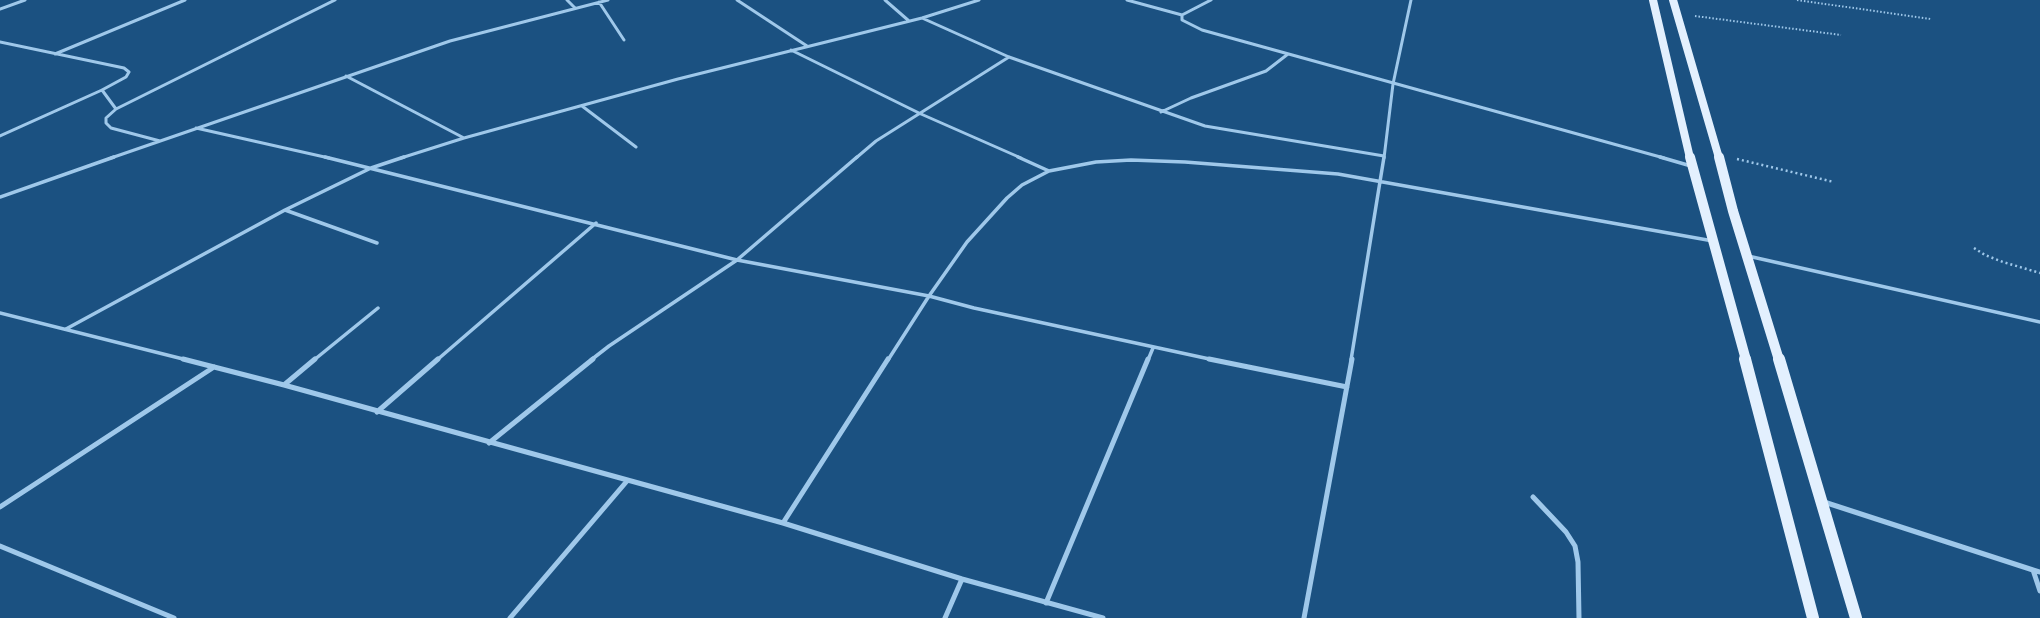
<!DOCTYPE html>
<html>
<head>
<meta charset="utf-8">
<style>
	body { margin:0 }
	canvas { display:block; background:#1b5181 }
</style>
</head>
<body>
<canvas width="2040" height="618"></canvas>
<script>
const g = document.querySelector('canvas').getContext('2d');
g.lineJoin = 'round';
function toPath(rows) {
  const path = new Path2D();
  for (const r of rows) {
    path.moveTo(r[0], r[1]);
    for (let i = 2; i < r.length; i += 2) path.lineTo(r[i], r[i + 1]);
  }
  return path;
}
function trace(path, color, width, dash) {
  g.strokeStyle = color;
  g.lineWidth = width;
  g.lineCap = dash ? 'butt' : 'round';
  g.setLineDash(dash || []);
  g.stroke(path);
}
trace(toPath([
	[1797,0,1931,19],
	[1695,16,1841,35]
]), '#9fc8ea', 2, [1.5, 2]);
trace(toPath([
	[1737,159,1834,182],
	[1974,248,1985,255,2003,262,2040,273]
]), '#9fc8ea', 2.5, [2, 3]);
trace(toPath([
	[567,0,575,8],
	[737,0,807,46],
	[885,0,909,21],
	[1127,0,1182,15],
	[1211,0,1182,15,1182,20,1202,30,1664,158],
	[599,2,624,40],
	[0,9,25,0],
	[922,18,1009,57,1205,126,1384,156],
	[0,42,124,68,129,72,126,77,102,90,0,136],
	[791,50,921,114,1021,158],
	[55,54,185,0],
	[346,76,464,138],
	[102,90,116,109],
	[582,106,636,147],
	[1161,112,1191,98,1266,71,1288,54],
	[196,128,329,158],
	[160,141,111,128,106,123,106,118,116,109,335,0],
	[111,158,450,41,608,0],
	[401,158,464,138,678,79,922,18,979,0],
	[856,158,876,141,1009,57],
	[1384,158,1393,84,1411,0]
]), '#9fc8ea', 3);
trace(toPath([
	[325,157,737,260,929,296,974,308,1214,360],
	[1018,157,1049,171],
	[1660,157,1691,166],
	[0,197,114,157],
	[285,210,377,243],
	[1748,256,2040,322],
	[0,313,187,360],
	[66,329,285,210,371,168,404,157],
	[314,360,378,308],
	[437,360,596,223],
	[591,360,609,346,737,260,857,157],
	[888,360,929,296,967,242,1007,198,1022,185,1049,171,1096,162,1131,160,1185,162,1338,174,1713,241],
	[1148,360,1153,348],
	[1351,360,1384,157]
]), '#9fc8ea', 3.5);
trace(toPath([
	[183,359,284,385,783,523,962,579,1103,618],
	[1209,359,1347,387],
	[284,385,315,359],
	[377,412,438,359],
	[489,443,593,359],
	[1533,497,1566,532,1575,546,1578,562,1579,618],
	[1824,502,2033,570,2040,591],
	[0,507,214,367],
	[783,523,888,359],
	[0,546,174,618],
	[2033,570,2040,572],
	[1046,603,1148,359],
	[510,618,627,481],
	[945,618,962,579],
	[1304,618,1352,359]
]), '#9fc8ea', 5);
trace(toPath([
	[1653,0,1690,158],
	[1673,0,1719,158]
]), '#e3f0fe', 8);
trace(toPath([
	[1690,157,1746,360],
	[1719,157,1733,211,1779,360]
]), '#e3f0fe', 10);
trace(toPath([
	[1745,359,1813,618],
	[1779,359,1856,618]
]), '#e3f0fe', 12);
</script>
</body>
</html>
